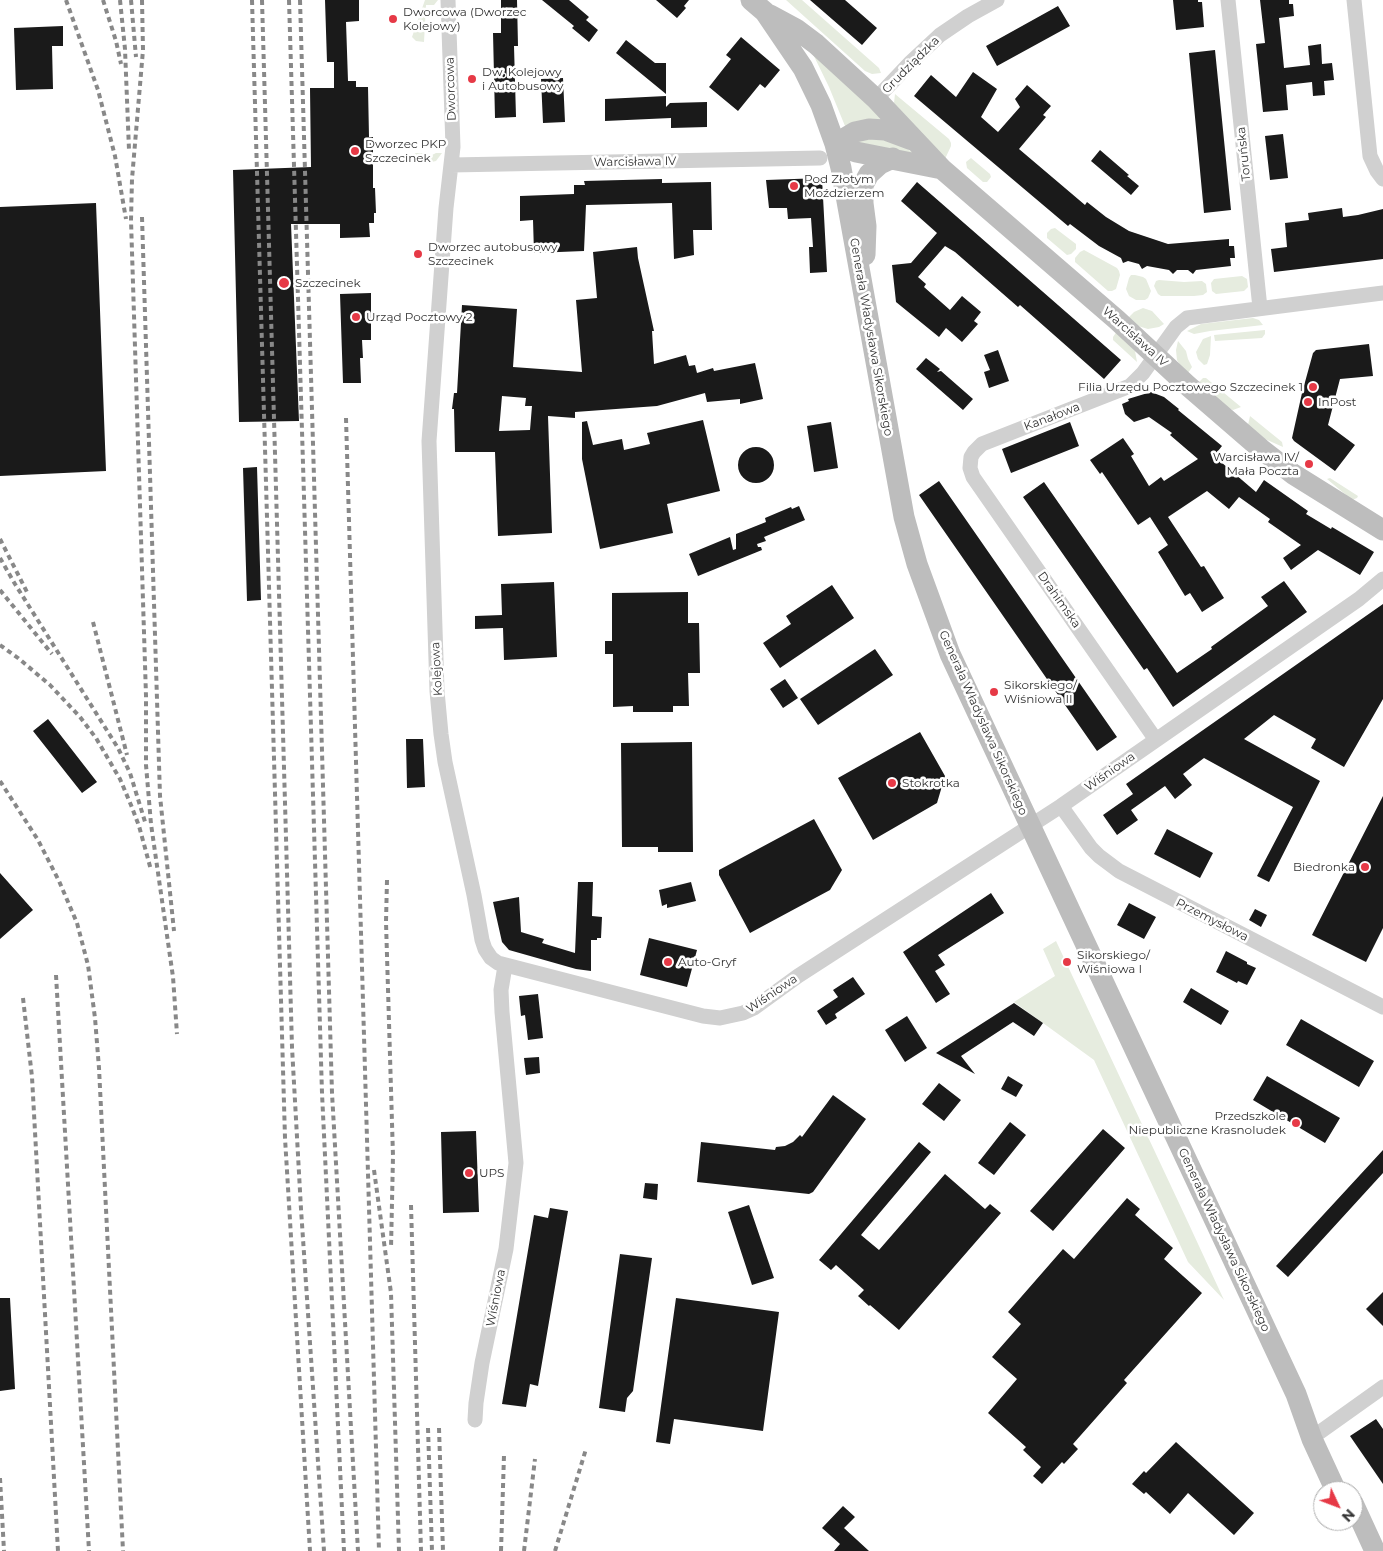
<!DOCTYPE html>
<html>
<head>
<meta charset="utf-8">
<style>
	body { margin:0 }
	#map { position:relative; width:1383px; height:1551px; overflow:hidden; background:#fff; font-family:Montserrat,sans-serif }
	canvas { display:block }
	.north { position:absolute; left:1313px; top:1481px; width:50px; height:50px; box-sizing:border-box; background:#fff; border:1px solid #adadad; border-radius:50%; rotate:133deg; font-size:14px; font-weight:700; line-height:20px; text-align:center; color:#333 }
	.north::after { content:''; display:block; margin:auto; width:18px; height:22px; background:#e63946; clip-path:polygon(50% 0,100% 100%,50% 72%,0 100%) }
</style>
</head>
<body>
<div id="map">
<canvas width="1383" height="1551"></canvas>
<div class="north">N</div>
</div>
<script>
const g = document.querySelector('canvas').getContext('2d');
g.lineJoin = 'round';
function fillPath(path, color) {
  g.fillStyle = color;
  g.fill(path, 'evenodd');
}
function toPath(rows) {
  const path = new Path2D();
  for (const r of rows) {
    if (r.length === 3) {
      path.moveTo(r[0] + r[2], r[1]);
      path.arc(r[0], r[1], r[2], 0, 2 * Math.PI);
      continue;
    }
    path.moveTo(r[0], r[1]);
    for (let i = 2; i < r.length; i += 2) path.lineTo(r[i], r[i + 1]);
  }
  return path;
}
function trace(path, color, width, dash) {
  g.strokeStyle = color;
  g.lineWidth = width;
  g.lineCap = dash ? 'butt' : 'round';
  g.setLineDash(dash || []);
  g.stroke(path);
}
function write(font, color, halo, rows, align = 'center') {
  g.font = font + ' Montserrat,sans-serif';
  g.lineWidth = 5;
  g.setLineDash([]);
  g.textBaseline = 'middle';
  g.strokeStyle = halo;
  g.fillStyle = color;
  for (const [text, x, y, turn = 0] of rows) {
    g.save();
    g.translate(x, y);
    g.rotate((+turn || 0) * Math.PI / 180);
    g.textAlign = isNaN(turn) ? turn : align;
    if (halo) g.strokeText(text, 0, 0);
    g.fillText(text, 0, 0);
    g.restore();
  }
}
fillPath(toPath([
	[425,0,438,0,434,5,426,5,424,42,416,41,412,37],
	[786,0,802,0,879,68,881,73,872,74,865,71],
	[810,48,890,122,845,126,829,87],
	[895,94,949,139,951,143,951,146,945,159,894,103],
	[880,138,904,147,924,159,853,141],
	[415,153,423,153,426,155,430,156,436,153,442,153,436,161,427,163,419,160],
	[971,158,990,174,991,177,987,182,983,182,967,168,966,162],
	[1055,228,1076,244,1076,249,1071,254,1067,255,1047,238,1047,233,1051,229],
	[1084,250,1117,268,1119,271,1120,275,1116,289,1112,291,1108,291,1075,262,1075,258,1080,252],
	[1131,275,1135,275,1143,277,1146,279,1151,291,1148,298,1145,300,1136,300,1129,296,1126,289,1129,278],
	[1242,276,1247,279,1248,287,1244,291,1216,294,1212,291,1211,283,1214,279],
	[1159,280,1184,282,1202,281,1206,284,1207,292,1203,295,1194,296,1161,296,1158,294,1154,286,1156,281],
	[1143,308,1152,311,1164,324,1159,327,1148,329,1138,326,1128,318,1134,312],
	[1253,318,1259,320,1263,325,1210,331,1194,334,1187,331,1201,324],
	[1265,330,1265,334,1262,338,1215,341,1214,335],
	[1117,331,1135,351,1137,362,1113,340,1113,337],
	[1211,336,1210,355,1207,364,1204,365,1198,359,1196,352,1203,339],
	[1178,341,1186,351,1188,359,1192,367,1188,373,1180,365,1177,360,1176,350],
	[1203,378,1206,378,1241,407,1233,410,1228,408,1198,383],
	[1250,416,1282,442,1283,447,1265,439,1248,425],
	[1330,478,1358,496,1357,498,1352,500,1327,479],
	[1056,941,1186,1218,1224,1300,1188,1262,1094,1060,1014,1002,1055,976,1043,949]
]), '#e6ecdf');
fillPath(toPath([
	[325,0,359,0,359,21,346,22,348,81,356,81,356,87,368,87,369,137,373,137,373,188,375,188,376,213,374,213,374,223,369,223,370,237,340,238,340,224,291,224,299,421,239,422,233,170,311,167,310,88,334,88,334,62,327,62],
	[501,0,517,0,518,46,514,46,516,117,495,118,493,33,501,33],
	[542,0,569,0,589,17,586,20,598,30,589,42,572,28,574,26],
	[656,0,689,0,684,6,686,8,677,18],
	[810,0,845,0,877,28,862,45],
	[1173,0,1198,0,1198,2,1202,2,1204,27,1176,30],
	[1260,0,1289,0,1289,4,1293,4,1294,16,1279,18,1284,68,1310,65,1308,46,1321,44,1322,64,1332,63,1334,80,1324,81,1325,95,1313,96,1312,82,1286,85,1288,110,1263,112,1256,44,1265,43],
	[1058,6,1070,26,997,66,986,46],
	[63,26,63,46,52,46,53,89,16,90,14,28],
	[741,37,780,70,765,88,760,84,738,111,709,87,731,59,726,55],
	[626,40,655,63,666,63,666,94,616,53],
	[1215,50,1231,210,1204,213,1189,53],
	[973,72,997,89,981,117,998,132,1020,107,1015,99,1027,85,1051,106,1043,115,1046,117,1019,149,1085,205,1087,202,1106,217,1129,231,1168,244,1229,239,1229,246,1234,246,1235,258,1230,258,1231,266,1196,270,1193,274,1188,270,1177,270,1173,274,1169,270,1147,266,1142,269,1139,264,1128,261,1123,263,1121,258,1099,246,1070,224,1068,226,914,96,931,75,956,97],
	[563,78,565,122,543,123,541,79],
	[666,96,666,107,670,103,707,102,707,127,671,128,671,118,605,121,605,99],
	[1283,134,1288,178,1270,180,1265,136],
	[1100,150,1129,175,1127,176,1139,186,1131,195,1091,161],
	[822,178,827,272,810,273,809,247,813,247,811,218,788,219,787,208,769,208,766,180],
	[662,179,662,183,711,182,712,230,693,230,694,255,674,259,672,203,586,205,584,251,534,253,533,220,520,221,520,196,574,194,574,185,585,185,584,181],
	[917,182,1121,360,1104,379,1020,305,1018,307,955,252,945,246,918,277,926,284,924,287,950,310,962,296,981,312,974,321,978,324,962,342,946,328,939,337,896,302,892,265,911,263,937,233,901,201],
	[96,203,106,471,0,476,0,207],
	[1342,208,1343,217,1358,215,1383,209,1383,259,1274,272,1271,249,1287,247,1285,223,1309,220,1308,213],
	[637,247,638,258,654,331,652,331,654,364,686,355,689,366,695,365,697,373,713,368,714,371,755,363,763,399,740,404,740,399,707,402,705,393,657,406,575,412,575,418,548,416,552,533,498,536,495,452,455,452,454,409,452,409,454,393,457,393,462,305,517,309,513,367,582,372,576,300,597,298,593,252],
	[502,396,526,398,525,406,532,406,530,430,499,431],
	[371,293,371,340,362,340,363,358,360,358,361,383,343,383,340,294],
	[1369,344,1373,376,1340,379,1328,425,1355,445,1335,471,1294,441,1292,438,1302,393,1313,353,1316,350],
	[998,350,1009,381,989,388,984,372,990,370,984,355],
	[926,358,940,369,937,372,941,371,973,399,963,410,916,369],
	[1151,392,1164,397,1179,409,1178,410,1222,446,1214,456,1256,492,1264,480,1308,511,1306,514,1331,529,1332,527,1374,552,1360,575,1318,550,1291,570,1283,558,1301,545,1268,522,1270,519,1239,497,1229,509,1207,491,1168,517,1201,567,1204,566,1224,598,1202,612,1190,593,1185,596,1158,552,1168,545,1150,517,1138,525,1102,472,1100,474,1090,460,1123,438,1134,454,1131,456,1149,486,1161,477,1164,481,1198,459,1170,435,1172,433,1149,417,1134,422,1125,414,1122,404,1129,401,1128,399],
	[703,420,720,491,667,504,673,533,600,549,582,459,582,422,587,421,593,445,622,439,624,450,650,444,647,433],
	[831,422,838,468,814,472,807,426],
	[1070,422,1079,446,1011,473,1002,449],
	[756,465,18],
	[257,467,261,600,247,601,243,468],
	[939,481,1117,737,1097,751,919,495],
	[1044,482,1177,673,1212,649,1211,647,1268,606,1261,597,1284,581,1307,612,1173,707,1147,668,1144,670,1023,497],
	[799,506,805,520,764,537,766,541,757,544,758,547,761,547,762,550,698,576,689,554,730,537,733,550,736,549,736,534,766,522,765,518,791,507,792,509],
	[554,582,557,657,504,660,503,628,475,629,475,616,502,615,501,584],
	[832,585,854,618,780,668,763,643,791,624,786,616],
	[688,592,688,623,699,623,700,673,688,673,689,706,673,706,673,712,633,712,633,706,613,707,613,654,605,654,605,641,612,641,612,593],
	[1383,604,1383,699,1344,767,1311,748,1316,739,1274,715,1244,739,1320,781,1269,882,1257,876,1293,807,1204,758,1183,774,1192,785,1175,799,1165,786,1131,810,1138,820,1117,835,1103,815,1133,794,1126,784],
	[875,649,893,675,818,725,800,699],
	[785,679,798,698,783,708,770,689],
	[48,719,97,782,82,793,33,731],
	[920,732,945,776,937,803,873,840,838,778],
	[406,739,423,739,425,787,407,788],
	[692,742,693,852,658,852,658,847,622,847,621,743],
	[1383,796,1383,928,1366,962,1312,935],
	[814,819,842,870,830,890,750,933,719,875,719,870],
	[1167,829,1213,853,1200,878,1154,854],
	[0,873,33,910,0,939],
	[578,882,593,882,592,916,602,917,601,938,597,938,597,940,591,940,591,971,576,969,509,950,502,942,493,902,519,897,521,932,544,939,542,943,575,953],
	[691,882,696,901,667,908,667,904,662,906,659,890],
	[991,893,1004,913,938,955,945,965,935,971,950,994,936,1003,903,952],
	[1129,903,1156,917,1144,939,1117,925],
	[1255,909,1267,915,1261,927,1249,920],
	[649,938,697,950,687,987,640,975],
	[1226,951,1247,962,1247,964,1256,968,1247,985,1238,981,1237,983,1216,972],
	[853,977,865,994,835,1014,837,1018,826,1025,817,1011,838,997,833,990],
	[1191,988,1229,1011,1221,1025,1183,1002],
	[538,994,543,1038,528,1040,525,1015,521,1016,519,996],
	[1014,1003,1043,1023,1034,1036,1013,1022,961,1056,975,1074,936,1053],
	[907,1016,927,1048,905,1062,885,1030],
	[1301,1019,1374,1061,1359,1087,1286,1045],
	[539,1057,540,1073,526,1075,524,1058],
	[1008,1076,1023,1085,1016,1097,1001,1089],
	[1267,1076,1340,1118,1325,1143,1253,1100],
	[939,1083,961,1100,944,1121,922,1104],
	[833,1095,866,1119,813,1192,809,1194,697,1182,701,1142,775,1150,776,1147,785,1146,793,1142,800,1135,802,1137],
	[1010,1122,1026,1135,994,1175,978,1163],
	[1103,1129,1125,1148,1053,1231,1030,1211],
	[476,1131,479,1212,443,1213,441,1132],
	[919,1142,931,1152,861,1235,879,1250,945,1174,985,1209,990,1204,1001,1213,899,1330,870,1305,869,1306,858,1296,864,1290,836,1265,831,1270,819,1260],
	[1383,1150,1383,1173,1288,1277,1276,1266],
	[645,1183,658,1184,657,1200,643,1198],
	[1127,1198,1140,1209,1135,1215,1173,1248,1164,1259,1202,1293,1124,1380,1127,1383,1073,1444,1078,1449,1064,1464,1062,1462,1042,1484,1033,1476,1041,1467,1023,1450,1026,1447,988,1413,1017,1379,992,1357,1021,1324,1008,1312,1063,1249,1074,1259],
	[749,1205,774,1278,752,1285,728,1212],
	[550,1208,568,1211,538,1386,530,1384,526,1407,502,1404,534,1215,548,1218],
	[620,1254,652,1258,633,1391,627,1398,625,1412,599,1408],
	[1383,1292,1383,1326,1366,1309],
	[0,1298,10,1298,15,1389,0,1391],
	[676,1298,779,1312,763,1431,674,1419,670,1444,656,1442],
	[1376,1419,1383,1429,1383,1484,1350,1436],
	[1176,1442,1254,1513,1234,1535,1188,1493,1170,1514,1146,1492,1144,1494,1132,1484,1144,1471,1146,1473],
	[843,1506,855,1517,844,1528,869,1551,834,1551,840,1544,822,1528]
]), '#1a1a1a');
trace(toPath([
	[448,0,453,147,446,208,429,441,437,691,441,734,445,762,474,895,482,940,485,949,491,958,498,963,703,1016,720,1018,743,1013,754,1008,798,976,1061,806,1359,599,1383,579],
	[1228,0,1260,308],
	[1354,0,1370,156,1377,171,1383,179],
	[876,99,911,62,940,35,968,16,997,0],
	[451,165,820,158],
	[1156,740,973,477,970,468,971,457,974,452,982,444,1130,386,1143,373,1176,327,1187,318,1383,293],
	[1061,806,1091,848,1099,856,1119,871,1383,1007],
	[475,1420,476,1403,482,1363,506,1249,516,1163,502,1012,501,990,505,966],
	[1320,1432,1383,1387]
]), '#d0d0d0', 15);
trace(toPath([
	[751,0,765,12,803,68,821,105,835,144,841,168,904,517,917,564,950,654,1296,1394,1312,1439,1336,1491],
	[770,15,796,29,816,44,876,99,942,169,1117,320,1187,385,1261,449,1293,474,1383,530],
	[835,144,856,152,942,169],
	[835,144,855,132,869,129,885,130,912,140],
	[865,255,866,226,863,203,863,185,869,174,880,164,893,158],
	[1353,1503,1375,1551]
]), '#bdbdbd', 21);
trace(toPath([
	[66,0,98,90,115,156,126,219],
	[103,0,116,41,121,64],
	[120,0,125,49,129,150],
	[131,0,136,57],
	[142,0,143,50,132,179,131,220,146,696,146,765,151,824,173,977,177,1034],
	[252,0,285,1138,310,1551],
	[262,0,292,1047,301,1209,324,1551],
	[289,0,322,1093,344,1551],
	[300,0,332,1093,358,1551],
	[142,217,160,796,174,931],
	[346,418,379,1551],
	[0,539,27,592],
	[0,558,15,584,118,748,130,773,146,825],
	[0,590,52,654],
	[93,622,127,755],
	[0,645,18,658,50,685,80,717,96,738,120,779,131,805,139,826,151,870],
	[0,781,38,840,59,881,77,923,88,965,95,1018,99,1068,123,1551],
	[387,880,386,922,393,1156,391,1248],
	[56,975,89,1551],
	[23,998,32,1077,58,1551],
	[374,1170,391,1293,399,1551],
	[411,1205,421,1551],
	[428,1428,432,1551],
	[439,1428,443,1551],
	[0,1478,4,1551],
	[501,1551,504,1455],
	[524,1551,535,1459],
	[555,1551,586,1449]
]), '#888', 4, [5, 4]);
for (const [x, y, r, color] of [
	[393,19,5,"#e63946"],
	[472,79,5,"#e63946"],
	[355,151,5,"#e63946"],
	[794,186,5,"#e63946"],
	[418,254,5,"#e63946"],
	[284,283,6,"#e63946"],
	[356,317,5,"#e63946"],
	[1313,387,5,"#e63946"],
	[1308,402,5,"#e63946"],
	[1309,464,5,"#e63946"],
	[994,692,5,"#e63946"],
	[892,783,5,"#e63946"],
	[1365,867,5,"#e63946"],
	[668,962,5,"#e63946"],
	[1067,962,5,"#e63946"],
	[1296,1123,5,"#e63946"],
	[469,1173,5,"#e63946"]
]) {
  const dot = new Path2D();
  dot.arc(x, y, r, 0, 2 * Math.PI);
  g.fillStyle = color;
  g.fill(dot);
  trace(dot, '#fff', 2);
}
write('12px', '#333', '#fff', [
	["Dworcowa (Dworzec",403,12],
	["Kolejowy)",403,26],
	["Dw. Kolejowy",482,72],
	["i Autobusowy",482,86],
	["Dworzec PKP",365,144],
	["Szczecinek",365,158],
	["Pod Złotym",804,179],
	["Moździerzem",804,193],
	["Dworzec autobusowy",428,247],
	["Szczecinek",428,261],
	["Szczecinek",295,283],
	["Urząd Pocztowy 2",366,317],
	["Filia Urzędu Pocztowego Szczecinek 1",1303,387,"right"],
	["InPost",1318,402],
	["Warcisława IV/",1299,457,"right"],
	["Mała Poczta",1299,471,"right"],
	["Sikorskiego/",1004,685],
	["Wiśniowa II",1004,699],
	["Stokrotka",902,783],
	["Biedronka",1355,867,"right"],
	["Sikorskiego/",1077,955],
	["Wiśniowa I",1077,969],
	["Auto-Gryf",678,962],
	["Przedszkole",1286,1116,"right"],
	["Niepubliczne Krasnoludek",1286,1130,"right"],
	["UPS",479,1173]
], 'left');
write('12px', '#333', '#fff', [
	["Grudziądzka",911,65,-45],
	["Dworcowa",451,89,-92],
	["Toruńska",1244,154,-96],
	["Warcisława IV",635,162,-1],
	["Generała Władysława Sikorskiego",871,337,80],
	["Warcisława IV",1135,337,42],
	["Kanałowa",1052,417,-21],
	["Drahimska",1059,600,55],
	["Kolejowa",437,669,-93],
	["Generała Władysława Sikorskiego",983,723,66],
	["Wiśniowa",1110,772,-35],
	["Przemysłowa",1212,920,27],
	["Wiśniowa",772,994,-34],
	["Generała Władysława Sikorskiego",1224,1240,65],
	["Wiśniowa",496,1298,-79]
]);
</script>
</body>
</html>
